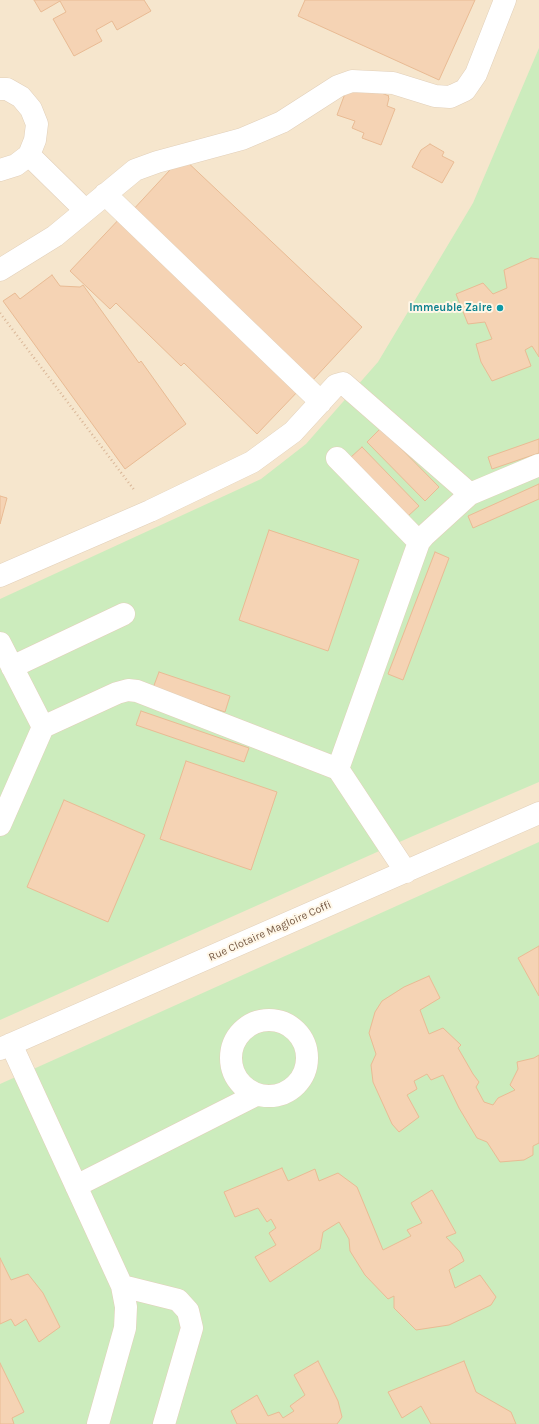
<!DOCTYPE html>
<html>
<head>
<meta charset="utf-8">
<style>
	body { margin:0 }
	canvas { display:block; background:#fef4df }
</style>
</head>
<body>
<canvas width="539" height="1424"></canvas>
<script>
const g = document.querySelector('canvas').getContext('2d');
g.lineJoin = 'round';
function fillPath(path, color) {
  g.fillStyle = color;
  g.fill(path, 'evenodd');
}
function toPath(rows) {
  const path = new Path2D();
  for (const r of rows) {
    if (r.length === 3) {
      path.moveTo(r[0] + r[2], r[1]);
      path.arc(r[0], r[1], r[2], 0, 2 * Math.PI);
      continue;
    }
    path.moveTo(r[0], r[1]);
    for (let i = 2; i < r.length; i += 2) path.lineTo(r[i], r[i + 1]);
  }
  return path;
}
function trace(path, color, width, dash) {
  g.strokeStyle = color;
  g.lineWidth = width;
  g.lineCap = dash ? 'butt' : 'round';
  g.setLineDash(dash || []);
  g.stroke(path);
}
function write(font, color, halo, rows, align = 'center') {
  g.font = font + ' Karla,sans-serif';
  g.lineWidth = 4;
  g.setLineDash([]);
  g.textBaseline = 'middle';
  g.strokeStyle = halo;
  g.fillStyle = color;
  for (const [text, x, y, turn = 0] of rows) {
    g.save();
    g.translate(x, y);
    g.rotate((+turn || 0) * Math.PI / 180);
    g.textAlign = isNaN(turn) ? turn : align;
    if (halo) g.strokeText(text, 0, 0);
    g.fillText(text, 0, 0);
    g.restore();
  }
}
fillPath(toPath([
	[0,0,539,0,539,1424,0,1424]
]), '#f6e6cd');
fillPath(toPath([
	[539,48,539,782,413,836,0,1020,0,599,261,479,306,444,378,362,473,203],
	[539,842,539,1424,0,1424,0,1084]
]), '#ccecbd');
const building = toPath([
	[34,0,144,0,151,11,117,30,112,21,96,30,102,41,74,56,53,19,66,12,60,1,41,12,34,0],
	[305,0,475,0,439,80,298,16,305,0],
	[349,83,356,83,389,96,388,97,389,98,387,106,395,109,381,145,362,138,364,133,352,128,355,121,337,115,349,83],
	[430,144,444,152,442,156,454,162,442,183,412,167,421,150,430,144],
	[182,157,362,327,312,381,131,212,182,157],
	[123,215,301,388,257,434,184,363,181,366,116,303,110,309,70,271,123,215],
	[531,258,539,259,539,357,532,346,525,350,531,366,492,381,481,362,476,344,492,339,485,322,468,324,456,294,483,283,493,294,507,288,504,270,531,258],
	[52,275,60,286,80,287,83,285,139,363,141,361,186,424,125,469,3,301,15,293,20,299,52,275],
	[381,428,439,487,425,501,367,442,381,428],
	[539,439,539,453,492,469,488,457,539,439],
	[362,447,419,506,408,516,351,457,362,447],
	[539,484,539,499,473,528,468,516,539,484],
	[0,496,7,498,0,524,0,496],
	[269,530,359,560,328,651,239,620,269,530],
	[435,552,449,558,403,680,388,674,435,552],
	[159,672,230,696,225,712,153,688,159,672],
	[141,711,249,748,244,762,136,725,141,711],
	[186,761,277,792,251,870,160,839,186,761],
	[64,800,145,835,108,922,27,887,64,800],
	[539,946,539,996,518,958,539,946],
	[429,976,440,998,420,1010,429,1034,443,1028,461,1045,458,1048,473,1074,479,1082,476,1087,484,1102,493,1105,498,1098,515,1090,510,1085,518,1069,517,1062,534,1058,539,1055,539,1143,533,1146,533,1155,524,1160,500,1162,487,1142,477,1138,459,1108,443,1075,431,1080,427,1074,414,1081,417,1089,407,1095,419,1117,399,1132,392,1124,373,1082,371,1065,376,1054,369,1033,375,1012,382,1001,404,987,429,976],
	[282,1168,288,1181,315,1169,319,1181,338,1173,357,1187,383,1250,411,1236,407,1230,422,1223,411,1203,432,1190,456,1233,446,1237,460,1252,464,1261,449,1270,455,1288,480,1275,496,1297,491,1305,449,1325,416,1330,394,1308,394,1296,388,1299,365,1275,350,1251,349,1239,339,1222,323,1232,320,1249,270,1282,255,1257,276,1245,269,1233,276,1228,271,1219,267,1222,258,1208,235,1217,224,1192,282,1168],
	[0,1258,11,1280,28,1274,43,1293,60,1327,39,1342,26,1319,15,1326,11,1319,0,1324,0,1258],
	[318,1361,338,1401,342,1417,337,1424,237,1424,231,1411,257,1395,268,1416,279,1412,283,1418,294,1411,290,1406,305,1395,294,1375,318,1361],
	[464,1361,476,1392,511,1412,516,1424,431,1424,421,1406,402,1418,388,1392,464,1361],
	[0,1363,24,1412,12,1418,14,1424,0,1424,0,1363]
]);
fillPath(building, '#f5d3b4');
trace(building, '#e9bb94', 1);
const minor = toPath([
	[0,89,7,89,21,97,31,109,37,124,35,140,29,155,16,165,0,170],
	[29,155,85,210],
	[105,194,321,402],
	[0,270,55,236,135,170,157,162,242,139,282,122,338,86,352,81,393,83,435,96,450,97,465,90,476,74,505,0],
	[337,458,419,542],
	[0,576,150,511,252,462,293,432,336,385,343,383,470,494],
	[0,643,43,727],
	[12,667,124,614],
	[338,769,406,872],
	[0,825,43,727,117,693,128,690,137,691,338,769,419,542,424,536,470,494,539,465],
	[269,1058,38],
	[11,1044,122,1286,126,1307,125,1328,98,1424],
	[0,1049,539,813],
	[76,1186,256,1095],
	[122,1286,178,1300,188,1311,192,1328,164,1424]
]);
trace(minor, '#e2d0ba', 23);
trace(toPath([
	[0,313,135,491]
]), '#dab798', 2.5, [1, 3]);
trace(minor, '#fff', 22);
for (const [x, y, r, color] of [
	[500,308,4,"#0f9aa8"]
]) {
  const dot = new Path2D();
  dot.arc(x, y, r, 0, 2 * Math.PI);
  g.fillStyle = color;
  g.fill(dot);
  trace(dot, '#fff7e7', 1.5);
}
write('bold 11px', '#0d838f', '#fff7e7', [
	["Immeuble Zaire",492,308]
], 'right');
write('11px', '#765a45', '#fff7e7', [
	["Rue Clotaire Magloire Coffi",270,931,-24]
]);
</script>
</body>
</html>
